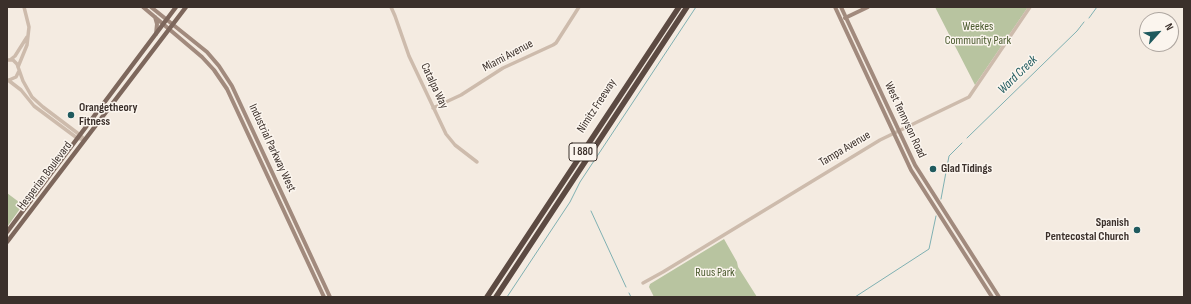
<!DOCTYPE html>
<html>
<head>
<meta charset="utf-8">
<style>
	body { margin:0 }
	#map { position:relative; width:1191px; height:304px; overflow:hidden; background:#f4ebe1; font-family:"Sofia Sans Condensed",sans-serif }
	canvas { display:block }
	.frame { position:absolute; inset:0; border:8px solid #3b302b; pointer-events:none }
	.north { position:absolute; left:1139px; top:12px; width:40px; height:40px; box-sizing:border-box; background:#fbf5ee; border:1px solid #aea6a0; border-radius:50%; rotate:63deg; font-size:11px; font-weight:700; line-height:16px; text-align:center; color:#3b302b }
	.north::after { content:''; display:block; margin:auto; width:14px; height:18px; background:#1f5a5e; clip-path:polygon(50% 0,100% 100%,50% 72%,0 100%) }
</style>
</head>
<body>
<div id="map">
<canvas width="1191" height="304"></canvas>
<div class="frame"></div>
<div class="north">N</div>
</div>
<script>
const g = document.querySelector('canvas').getContext('2d');
g.lineJoin = 'round';
function fillPath(path, color) {
  g.fillStyle = color;
  g.fill(path, 'evenodd');
}
function toPath(rows) {
  const path = new Path2D();
  for (const r of rows) {
    path.moveTo(r[0], r[1]);
    for (let i = 2; i < r.length; i += 2) path.lineTo(r[i], r[i + 1]);
  }
  return path;
}
function trace(path, color, width, dash) {
  g.strokeStyle = color;
  g.lineWidth = width;
  g.lineCap = dash ? 'butt' : 'round';
  g.setLineDash(dash || []);
  g.stroke(path);
}
function write(font, color, halo, rows, align = 'center') {
  g.font = font + ' "Sofia Sans Condensed",sans-serif';
  g.lineWidth = 3;
  g.setLineDash([]);
  g.textBaseline = 'middle';
  g.strokeStyle = halo;
  g.fillStyle = color;
  for (const [text, x, y, turn = 0] of rows) {
    g.save();
    g.translate(x, y);
    g.rotate((+turn || 0) * Math.PI / 180);
    g.textAlign = isNaN(turn) ? turn : align;
    if (halo) g.strokeText(text, 0, 0);
    g.fillText(text, 0, 0);
    g.restore();
  }
}
fillPath(toPath([
	[935,7,1028,7,975,85],
	[7,193,19,202,22,206,7,227],
	[724,239,737,262,738,267,757,297,654,297,649,287,650,284]
]), '#b8c4a0');
trace(toPath([
	[1089,18,1097,7],
	[967,138,1077,31,1084,22],
	[941,199,949,156,962,143],
	[591,211,626,287],
	[629,293,631,297],
	[507,297,570,202,580,182,696,7],
	[855,297,929,249,936,216]
]), '#7fb0b2', 1);
trace(toPath([
	[391,7,395,16,409,56,446,134,455,145,477,162],
	[7,60,13,60,17,64,23,81,32,97,43,107,80,135,85,140],
	[10,60,15,56,27,37],
	[18,67,27,45,29,27,24,7],
	[8,80,21,90,34,106,77,138,85,140],
	[9,80,16,77,19,71],
	[433,108,461,95,503,68,553,45,556,43,579,7],
	[643,283,663,272,880,140,969,97,1030,7]
]), '#cdbbac', 3.5);
trace(toPath([
	[143,7,202,57,214,70,227,89,324,297],
	[151,7,207,52,219,66,232,86,330,297],
	[835,7,911,170,992,297],
	[841,7,915,165,999,297],
	[155,17,157,24,156,34],
	[845,18,868,7]
]), '#a18a7d', 4);
trace(toPath([
	[7,232,176,7],
	[7,242,186,7]
]), '#7d675c', 4.5);
trace(toPath([
	[487,297,679,7],
	[496,297,687,7]
]), '#5c4a42', 5.5);
for (const [x, y, r, color] of [
	[71,115,4,"#1f5a5e"],
	[933,169,4,"#1f5a5e"],
	[1137,230,4,"#1f5a5e"]
]) {
  const dot = new Path2D();
  dot.arc(x, y, r, 0, 2 * Math.PI);
  g.fillStyle = color;
  g.fill(dot);
  trace(dot, '#fbf5ee', 1.5);
}
for (const [x, y, w] of [
	[583,152,28]
]) {
  const box = new Path2D();
  box.roundRect(x - w / 2, y - 9, w, 18, 3);
  g.fillStyle = '#fbf5ee';
  g.fill(box);
  trace(box, '#3b302b', 1);
}
write('bold 11px', '#3b302b', null, [
	["I 880",583,152]
]);
write('12px', '#4a5a2e', '#fbf5ee', [
	["Weekes",978,27],
	["Community Park",978,41],
	["Ruus Park",715,273]
]);
write('12px', '#3b302b', '#fbf5ee', [
	["Miami Avenue",508,56,-28],
	["Catalpa Way",434,86,65],
	["Nimitz Freeway",597,106,-57],
	["West Tennyson Road",905,120,65],
	["Industrial Parkway West",272,148,65],
	["Tampa Avenue",845,149,-31],
	["Hesperian Boulevard",45,176,-53]
]);
write('bold 12px', '#3b302b', '#fbf5ee', [
	["Orangetheory",79,108],
	["Fitness",79,122],
	["Glad Tidings",941,169],
	["Spanish",1129,223,"right"],
	["Pentecostal Church",1129,237,"right"]
], 'left');
write('italic 13px', '#1f5a5e', '#fbf5ee', [
	["Ward Creek",1018,75,-44]
]);
</script>
</body>
</html>
